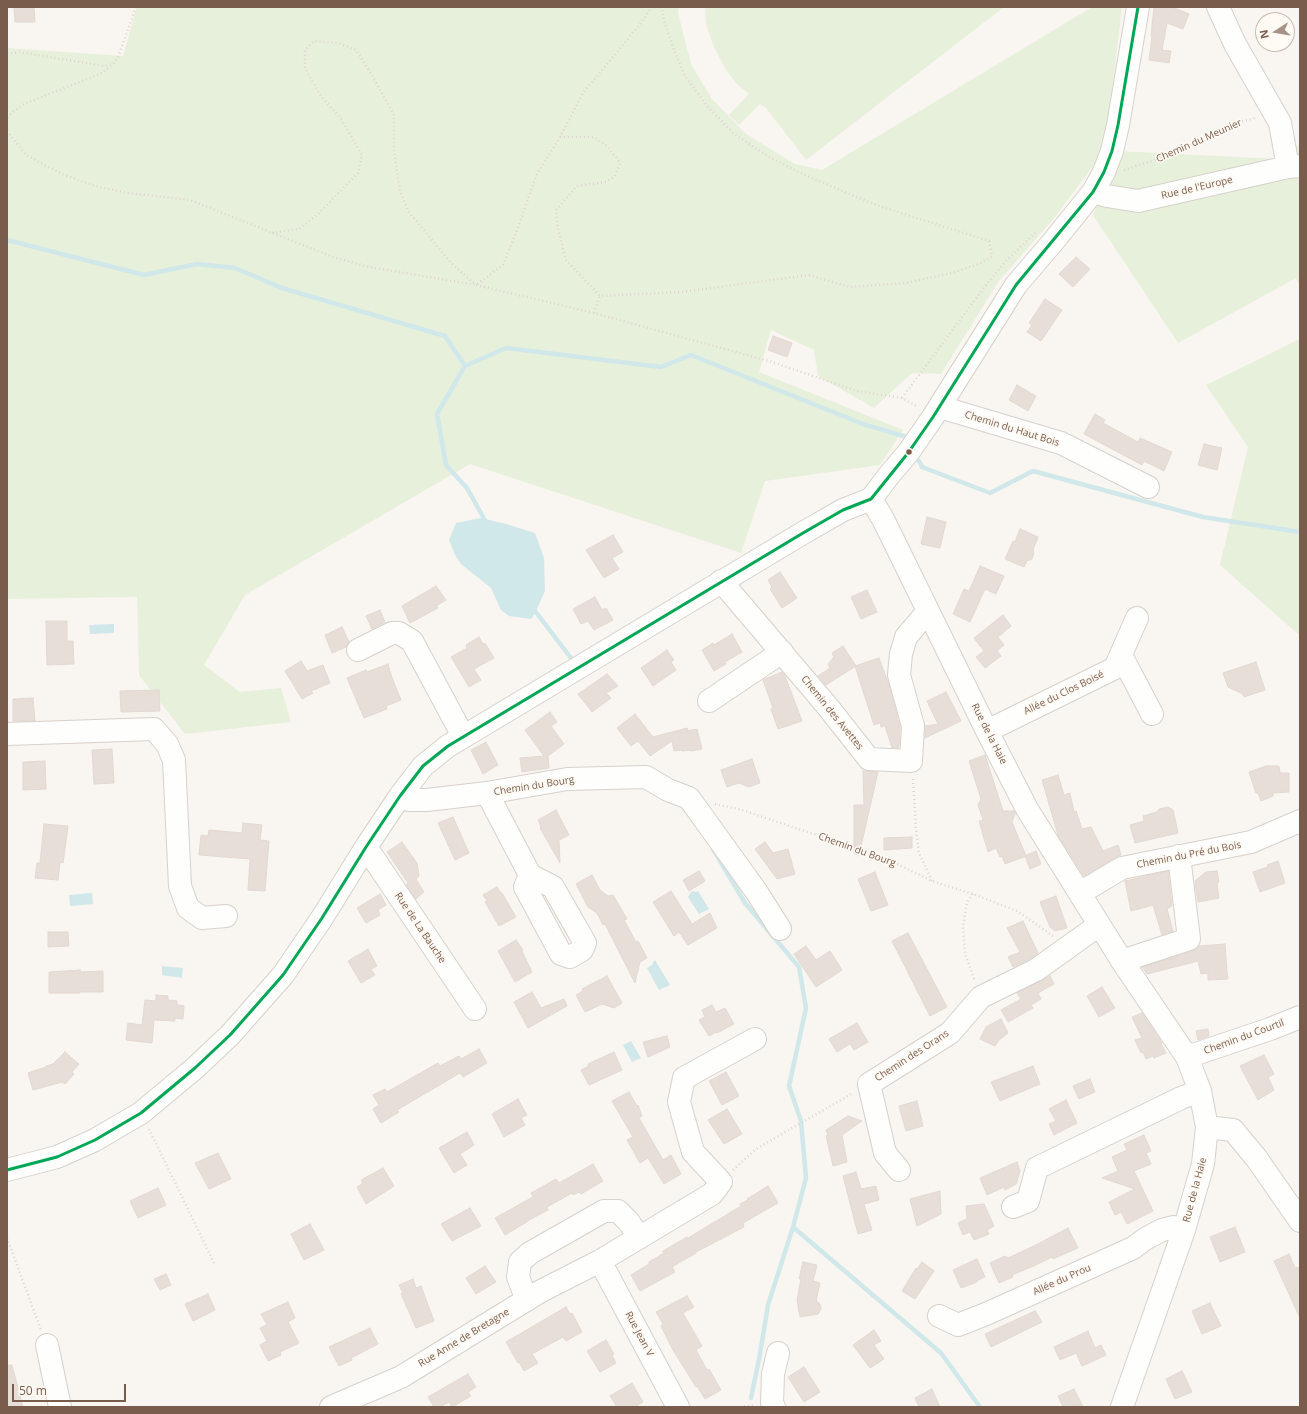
<!DOCTYPE html>
<html>
<head>
<meta charset="utf-8">
<style>
	body { margin:0 }
	#map { position:relative; width:1307px; height:1414px; overflow:hidden; background:#f9f5f0; font-family:"Open Sans",sans-serif }
	canvas { display:block }
	.frame { position:absolute; inset:0; border:8px solid #7a5c4d; pointer-events:none }
	.north { position:absolute; left:1255px; top:12px; width:40px; height:40px; box-sizing:border-box; background:#fffaf3; border:1px solid #cabbb1; border-radius:50%; rotate:258deg; font-size:11px; font-weight:700; line-height:16px; text-align:center; color:#7a5c4d }
	.north::after { content:''; display:block; margin:auto; width:14px; height:18px; background:#a69286; clip-path:polygon(50% 0,100% 100%,50% 72%,0 100%) }
	.scale { position:absolute; left:12px; top:1384px; width:114px; height:18px; box-sizing:border-box; border:2px solid #7a5c4d; border-top:0; padding-left:5px; font-size:12px; line-height:14px; white-space:nowrap; color:#7a5c4d; -webkit-text-stroke:3px #fffaf3; paint-order:stroke }
</style>
</head>
<body>
<div id="map">
<canvas width="1307" height="1414"></canvas>
<div class="frame"></div>
<div class="north">N</div>
<div class="scale">50 m</div>
</div>
<script>
const g = document.querySelector('canvas').getContext('2d');
g.lineJoin = 'round';
function fillPath(path, color) {
  g.fillStyle = color;
  g.fill(path, 'evenodd');
}
function toPath(rows) {
  const path = new Path2D();
  for (const r of rows) {
    path.moveTo(r[0], r[1]);
    for (let i = 2; i < r.length; i += 2) path.lineTo(r[i], r[i + 1]);
  }
  return path;
}
function trace(path, color, width, dash) {
  g.strokeStyle = color;
  g.lineWidth = width;
  g.lineCap = dash ? 'butt' : 'round';
  g.setLineDash(dash || []);
  g.stroke(path);
}
function write(font, color, halo, rows, align = 'center') {
  g.font = font + ' "Open Sans",sans-serif';
  g.lineWidth = 3;
  g.setLineDash([]);
  g.textBaseline = 'middle';
  g.strokeStyle = halo;
  g.fillStyle = color;
  for (const [text, x, y, turn = 0] of rows) {
    g.save();
    g.translate(x, y);
    g.rotate((+turn || 0) * Math.PI / 180);
    g.textAlign = isNaN(turn) ? turn : align;
    if (halo) g.strokeText(text, 0, 0);
    g.fillText(text, 0, 0);
    g.restore();
  }
}
fillPath(toPath([
	[137,7,679,7,678,13,691,64,712,99,746,134,795,164,822,170,1092,7,1122,7,1105,150,1055,217,999,281,941,374,912,373,874,408,818,376,814,350,771,330,759,372,903,430,880,465,765,481,741,553,470,464,245,595,204,665,240,692,281,688,291,722,185,734,139,675,137,597,7,599,7,48,123,56],
	[705,7,1004,7,806,160,766,108,760,104,739,125,729,115,749,94,737,84,726,70,714,47,706,24],
	[1300,144,1300,287,1296,278,1178,343,1093,215,1119,151,1276,159],
	[1300,339,1300,636,1220,565,1248,447,1206,385]
]), '#e7f0db');
fillPath(toPath([
	[481,518,506,524,535,533,544,558,545,591,535,613,531,619,509,616,501,610,491,588,461,564,455,555,449,540,456,523],
	[114,624,114,633,90,634,89,625],
	[693,891,696,892,698,891,709,909,699,914,688,897,691,892],
	[92,893,93,904,70,906,69,895],
	[655,960,670,985,659,990,647,968,653,964,653,962],
	[162,966,183,968,182,978,162,975],
	[631,1041,641,1058,632,1062,623,1045]
]), '#d0e8ea');
trace(toPath([
	[7,240,144,275,197,264,235,268,282,288,445,336,465,366],
	[919,461,922,467,990,493,1033,471,1203,517,1300,532],
	[487,524,467,488,446,465,437,414,465,366,506,348,661,367,691,355,863,424,910,438],
	[532,607,571,658],
	[713,849,745,903,799,967,806,1008,789,1086,801,1121,806,1178,793,1227,941,1353,980,1407],
	[751,1398,760,1354,768,1305,793,1227]
]), '#d0e8ea', 4.5);
const building = toPath([
	[14,7,34,7,35,22,15,22,14,7],
	[1154,7,1172,7,1189,14,1183,29,1167,23,1162,50,1171,51,1169,63,1149,60,1152,36,1151,36,1154,7],
	[1076,257,1090,269,1073,287,1059,274,1076,257],
	[1045,299,1062,310,1041,341,1027,332,1032,325,1029,323,1045,299],
	[773,336,792,343,787,357,768,350,773,336],
	[1017,385,1036,396,1028,411,1009,400,1017,385],
	[1095,414,1105,420,1103,423,1138,442,1140,438,1172,452,1164,471,1144,461,1142,465,1084,434,1095,414],
	[1204,444,1222,448,1217,470,1198,465,1204,444],
	[927,517,946,522,940,548,921,544,927,517],
	[1020,529,1038,537,1033,550,1034,553,1032,559,1027,561,1024,567,1005,559,1013,541,1015,542,1020,529],
	[613,535,623,552,612,558,619,569,604,578,586,550,613,535],
	[980,566,1004,576,996,594,985,589,970,622,953,614,964,589,969,591,980,566],
	[780,572,797,598,782,608,770,589,772,587,768,580,780,572],
	[436,586,446,600,436,606,438,608,410,623,402,606,436,586],
	[867,590,877,612,861,619,851,597,867,590],
	[595,597,602,610,606,608,613,620,594,630,588,621,581,624,573,609,595,597],
	[380,610,385,622,372,629,366,616,380,610],
	[1003,615,1011,626,998,637,1004,645,997,651,1001,656,985,668,976,657,984,651,974,638,1003,615],
	[46,621,67,621,67,641,73,641,74,664,47,665,46,621],
	[342,627,349,642,346,647,332,653,325,635,342,627],
	[732,634,742,652,725,662,726,664,714,671,702,650,713,643,714,645,732,634],
	[479,637,483,644,485,643,494,658,474,669,481,680,469,687,451,657,467,648,466,645,479,637],
	[843,646,856,666,826,685,818,676,830,668,828,664,834,657,832,653,843,646],
	[667,650,674,660,671,662,676,670,653,686,641,668,667,650],
	[879,658,889,685,900,727,899,747,898,748,892,748,885,726,881,727,880,723,874,725,855,666,879,658],
	[301,661,307,671,323,665,330,683,311,691,313,693,302,699,285,671,301,661],
	[1256,662,1265,690,1244,697,1243,694,1228,687,1223,673,1256,662],
	[388,664,391,675,401,700,386,706,387,709,364,718,347,678,366,670,367,672,388,664],
	[782,672,785,676,802,721,778,729,771,709,773,708,763,680,782,672],
	[607,674,618,686,606,693,611,698,592,712,578,694,607,674],
	[159,690,160,711,121,712,120,691,159,690],
	[946,692,961,721,925,738,925,726,938,724,927,701,946,692],
	[33,698,35,721,13,721,13,699,33,698],
	[550,712,557,722,551,726,564,744,548,756,549,768,522,772,520,758,544,756,525,730,550,712],
	[635,714,653,737,687,728,688,729,686,731,697,729,702,749,691,751,690,750,682,751,681,750,674,751,672,741,650,756,638,741,631,746,617,728,635,714],
	[486,742,498,765,483,774,471,750,486,742],
	[112,749,114,783,94,784,92,750,112,749],
	[985,755,1003,811,1014,811,1015,814,1012,822,1026,856,1005,864,1002,856,1000,857,996,848,988,852,979,821,983,820,978,805,981,799,969,761,985,755],
	[752,759,760,783,749,787,739,783,727,787,721,770,752,759],
	[45,761,46,789,23,790,23,762,45,761],
	[1266,766,1279,766,1280,773,1289,773,1289,792,1273,793,1273,796,1261,801,1258,793,1256,793,1249,772,1266,766],
	[863,771,878,772,859,855,854,854,854,805,864,805,863,771],
	[1058,775,1064,795,1070,793,1074,812,1076,811,1082,829,1091,827,1103,851,1118,845,1121,855,1116,857,1084,876,1058,835,1042,780,1058,775],
	[1168,807,1173,810,1178,833,1135,843,1130,825,1144,821,1143,816,1157,812,1159,809,1168,807],
	[556,810,569,835,559,840,560,863,540,828,541,827,538,820,556,810],
	[453,817,469,853,455,860,438,823,453,817],
	[243,823,262,825,260,840,269,841,265,891,248,890,250,859,199,855,201,835,208,836,209,830,242,833,243,823],
	[44,824,68,826,63,863,60,862,58,880,35,878,37,863,40,863,44,824],
	[912,837,912,848,884,850,884,838,912,837],
	[402,842,417,863,419,876,416,879,424,892,416,899,406,885,408,883,387,852,402,842],
	[765,842,773,853,788,849,795,874,777,879,755,849,765,842],
	[1036,851,1041,864,1030,869,1025,856,1036,851],
	[1278,861,1285,883,1260,892,1253,872,1268,867,1267,865,1278,861],
	[699,871,705,881,689,891,683,880,699,871],
	[1168,871,1172,906,1167,909,1173,931,1162,935,1153,905,1131,911,1125,881,1168,871],
	[1217,871,1219,882,1217,883,1219,898,1198,902,1195,881,1206,872,1217,871],
	[875,872,888,905,871,911,858,879,875,872],
	[592,875,600,890,608,896,613,895,627,919,624,920,636,942,638,941,647,958,640,962,635,983,605,924,603,925,597,913,588,907,576,884,592,875],
	[497,887,501,893,502,893,516,917,499,926,485,902,487,901,483,895,497,887],
	[671,891,692,924,710,913,717,928,688,945,679,932,674,936,653,902,671,891],
	[380,894,386,905,378,910,380,915,366,923,357,908,380,894],
	[1056,896,1067,928,1055,931,1050,927,1040,902,1056,896],
	[1023,921,1038,953,1030,959,1013,967,1008,957,1020,952,1007,928,1023,921],
	[48,932,68,932,69,946,48,947,48,932],
	[908,933,947,1007,930,1016,892,941,908,933],
	[516,940,523,950,522,951,532,972,515,982,498,951,516,940],
	[1225,944,1227,972,1228,979,1208,980,1208,973,1201,974,1198,961,1147,974,1142,967,1193,951,1199,946,1225,944],
	[806,946,816,960,830,951,842,970,816,987,794,954,806,946],
	[368,949,377,966,371,969,375,975,361,983,348,961,368,949],
	[80,970,80,972,103,971,103,992,80,992,80,993,49,993,49,972,80,970],
	[607,976,622,1003,614,1008,602,1004,585,1012,576,995,583,991,582,989,607,976],
	[1050,976,1054,984,1038,993,1041,999,1031,1005,1033,1008,1008,1022,1001,1010,1021,999,1017,993,1050,976],
	[1102,987,1115,1008,1099,1017,1087,996,1102,987],
	[532,992,541,1008,564,999,567,1006,528,1028,514,1002,532,992],
	[156,995,168,996,168,1000,177,1001,177,1005,184,1006,183,1019,175,1018,175,1021,154,1020,152,1043,126,1040,128,1023,142,1025,145,1000,156,1001,156,995],
	[712,1005,716,1012,725,1008,734,1024,717,1033,716,1032,709,1036,699,1020,705,1017,702,1010,712,1005],
	[1142,1013,1162,1043,1161,1044,1166,1053,1154,1058,1153,1056,1146,1059,1143,1052,1141,1053,1135,1040,1142,1038,1132,1017,1142,1013],
	[1001,1019,1008,1033,999,1040,995,1046,980,1039,986,1027,1001,1019],
	[857,1023,868,1042,854,1050,850,1044,837,1052,829,1039,857,1023],
	[1208,1029,1209,1036,1198,1040,1196,1031,1208,1029],
	[667,1036,670,1047,648,1057,643,1042,667,1036],
	[479,1049,487,1063,463,1077,460,1073,397,1110,399,1112,381,1123,373,1109,379,1105,373,1095,385,1089,387,1092,438,1063,440,1066,459,1056,461,1059,479,1049],
	[65,1052,79,1064,72,1072,74,1074,65,1084,62,1082,33,1090,28,1073,46,1067,46,1066,53,1064,65,1052],
	[614,1052,622,1070,589,1085,581,1070,589,1066,588,1064,614,1052],
	[1264,1055,1274,1074,1268,1077,1274,1090,1258,1100,1240,1066,1264,1055],
	[1033,1066,1040,1084,1000,1101,991,1082,1033,1066],
	[726,1072,739,1096,722,1105,709,1081,726,1072],
	[1090,1079,1095,1092,1079,1099,1073,1086,1090,1079],
	[629,1092,637,1106,638,1105,642,1116,639,1118,663,1160,671,1155,681,1174,664,1184,648,1158,640,1163,627,1140,633,1137,612,1101,629,1092],
	[518,1099,527,1115,521,1118,525,1125,504,1137,492,1114,518,1099],
	[1066,1100,1077,1123,1054,1135,1049,1124,1056,1121,1049,1109,1066,1100],
	[917,1101,923,1126,906,1131,899,1106,917,1101],
	[727,1109,742,1134,724,1144,708,1120,727,1109],
	[848,1116,862,1121,842,1135,847,1162,833,1166,826,1136,828,1135,826,1130,848,1116],
	[467,1132,474,1145,460,1154,467,1165,454,1173,439,1148,467,1132],
	[1144,1135,1151,1151,1146,1153,1151,1164,1134,1171,1153,1211,1127,1224,1121,1212,1115,1215,1109,1202,1135,1189,1102,1178,1118,1171,1112,1157,1127,1150,1124,1144,1144,1135],
	[218,1153,231,1179,209,1189,195,1163,218,1153],
	[1017,1162,1020,1171,1016,1184,1005,1190,1004,1187,987,1195,980,1178,1017,1162],
	[593,1164,603,1181,581,1194,579,1192,573,1195,572,1193,547,1207,548,1210,527,1221,527,1222,505,1235,495,1218,533,1197,531,1193,556,1179,559,1183,593,1164],
	[383,1168,394,1186,366,1204,357,1187,363,1183,361,1180,383,1168],
	[856,1172,861,1189,876,1186,879,1200,864,1204,872,1230,858,1234,843,1176,856,1172],
	[768,1186,778,1203,743,1223,744,1227,696,1252,696,1253,672,1267,675,1272,640,1291,631,1275,649,1264,649,1262,664,1253,663,1251,687,1237,688,1238,741,1206,740,1204,748,1200,747,1199,768,1186],
	[158,1188,166,1205,138,1218,130,1201,158,1188],
	[940,1191,941,1214,917,1226,910,1199,940,1191],
	[984,1204,994,1226,987,1230,989,1234,974,1240,970,1232,963,1235,958,1223,967,1219,966,1206,984,1204],
	[470,1208,481,1226,452,1241,441,1224,470,1208],
	[310,1224,324,1250,304,1260,291,1234,310,1224],
	[1235,1227,1245,1252,1220,1262,1210,1237,1235,1227],
	[1068,1228,1078,1248,1053,1259,1052,1257,1036,1265,1012,1275,1013,1277,999,1283,990,1263,1005,1256,1008,1258,1034,1246,1068,1228],
	[1289,1254,1295,1268,1300,1267,1300,1318,1274,1261,1289,1254],
	[977,1259,985,1277,978,1280,977,1282,961,1288,953,1270,977,1259],
	[803,1262,817,1265,813,1281,820,1283,816,1301,820,1304,821,1309,818,1314,800,1317,797,1300,801,1279,799,1279,803,1262],
	[922,1262,934,1271,915,1299,902,1291,916,1268,917,1269,922,1262],
	[485,1266,496,1282,476,1294,466,1278,485,1266],
	[166,1274,171,1285,160,1290,154,1279,166,1274],
	[413,1279,416,1288,421,1286,434,1321,416,1328,401,1294,403,1293,399,1285,413,1279],
	[208,1294,215,1310,193,1321,185,1304,208,1294],
	[687,1296,694,1307,683,1313,702,1346,696,1350,707,1370,709,1369,721,1390,705,1399,697,1386,696,1387,673,1350,661,1326,663,1324,656,1312,687,1296],
	[288,1302,295,1318,288,1322,299,1343,280,1352,281,1355,268,1361,260,1345,267,1341,260,1328,267,1325,261,1314,288,1302],
	[1210,1303,1221,1326,1202,1334,1192,1311,1210,1303],
	[566,1307,570,1314,572,1313,582,1332,566,1341,563,1337,532,1354,538,1363,524,1371,519,1362,518,1363,506,1342,566,1307],
	[1035,1311,1042,1322,991,1347,985,1334,1035,1311],
	[370,1328,378,1344,351,1358,352,1360,339,1366,329,1347,370,1328],
	[874,1330,881,1341,874,1345,884,1359,870,1368,853,1345,874,1330],
	[1088,1331,1095,1348,1101,1345,1106,1355,1082,1366,1076,1353,1060,1360,1054,1347,1088,1331],
	[606,1340,614,1354,612,1355,616,1363,600,1372,587,1351,606,1340],
	[7,1365,12,1365,23,1407,7,1407,7,1365],
	[804,1367,820,1392,804,1402,788,1377,804,1367],
	[1182,1371,1192,1392,1175,1399,1166,1379,1182,1371],
	[468,1374,476,1387,468,1392,471,1396,452,1407,449,1402,440,1407,434,1407,428,1397,468,1374],
	[632,1383,643,1402,635,1407,617,1407,610,1396,632,1383],
	[932,1389,940,1407,919,1407,915,1398,932,1389],
	[1074,1389,1083,1407,1063,1407,1058,1396,1074,1389]
]);
fillPath(building, '#e6ded7');
trace(building, '#e2d8d2', 1);
const minor = toPath([
	[1218,7,1235,44,1280,123,1288,167],
	[1093,192,1107,196,1138,201,1288,167,1300,166],
	[940,407,1061,443,1148,487],
	[871,499,883,519,987,731,1027,809,1122,961,1187,1057,1200,1091,1207,1127,1203,1164,1184,1230,1122,1407],
	[721,581,828,707,869,759,911,761,913,726,899,675,901,654,906,637,928,611],
	[358,650,392,633,399,633,412,641,463,736],
	[1121,655,1152,714],
	[709,701,782,652],
	[987,731,1115,668,1137,618],
	[7,734,154,729,167,744,174,760,180,886,188,908,202,918,226,916],
	[487,793,530,875,553,887,585,943,582,950,570,957,561,954,525,887,530,875],
	[400,796,409,800,427,800,487,793,567,779,646,777,668,790,689,798,756,891,780,929],
	[366,847,475,1009],
	[1080,893,1122,868,1251,842,1300,821],
	[1122,961,1189,939,1179,856],
	[1187,1057,1270,1029,1300,1017],
	[1207,1127,1233,1130,1257,1159,1300,1221],
	[7,1170,57,1157,95,1140,141,1113,195,1068,230,1035,283,975,322,918,366,847,400,796,423,766,448,746,803,533,843,510,871,499,890,474,908,453,933,417,1016,285,1052,243,1093,192,1104,172,1112,151,1118,125,1138,7],
	[899,1170,885,1153,869,1084,950,1033,981,997,1036,970,1099,925],
	[1013,1207,1028,1201,1037,1168,1181,1098,1200,1091],
	[600,1261,678,1407],
	[527,1300,518,1277,520,1262,530,1253,604,1211,618,1211,629,1222,639,1238],
	[939,1316,958,1325,986,1314,1133,1248,1145,1239,1162,1230,1174,1227,1184,1230],
	[47,1345,60,1407],
	[331,1407,401,1377,541,1291,600,1261,712,1194,721,1182,693,1152,679,1102,684,1078,755,1039],
	[774,1407,772,1403,773,1374,778,1353]
]);
trace(minor, '#d7d1cb', 24);
trace(toPath([
	[7,54,19,52,104,66,113,64,118,57,136,7],
	[7,117,22,105,102,73,111,66],
	[7,131,26,155,64,175,95,186,128,193,190,200,333,257,369,267,476,285,503,265,517,230,537,174,560,137,583,93,641,23,652,7],
	[560,137,594,137,607,146,620,163,615,176,606,182,577,186,556,210,558,229,566,260,600,296,681,292,809,275,850,287,906,283,951,273,979,264,992,256,989,241,876,205,807,176,769,157,733,133,708,107,685,76,675,53,664,21,662,7],
	[1124,170,1170,155,1235,123,1256,118],
	[272,233,299,229,317,215,358,173,362,155,341,119,320,95,305,68,305,50,314,41,338,43,356,50,373,77,394,115,394,152,400,191,408,211,451,263,476,285,594,313,772,362,857,391,902,398,918,407],
	[594,313,600,296],
	[902,398,989,281,1006,261,1036,232],
	[913,779,916,829,919,853,932,881],
	[715,804,742,810,885,858,932,881,973,894,1017,911,1053,936],
	[973,894,967,902,963,926,965,954,975,981],
	[149,1129,215,1265],
	[733,1170,756,1149,853,1093],
	[7,1238,41,1330],
	[740,1407,756,1405]
]), '#dcd5d0', 2.5, [1, 3]);
trace(minor, '#fefefd', 22);
trace(toPath([
	[7,1170,57,1157,95,1140,141,1113,195,1068,230,1035,283,975,322,918,366,847,400,796,423,766,448,746,803,533,843,510,871,499,908,453,933,417,1016,285,1093,192,1104,172,1112,151,1118,125,1138,7]
]), '#00a754', 3);
for (const [x, y, r, color] of [
	[909,452,3.5,"#7a5c4d"]
]) {
  const dot = new Path2D();
  dot.arc(x, y, r, 0, 2 * Math.PI);
  g.fillStyle = color;
  g.fill(dot);
  trace(dot, '#fffaf3', 1.5);
}
write('10px', '#7a5c4d', '#fffaf3', [
	["Chemin du Meunier",1199,141,-24],
	["Rue de l'Europe",1197,188,-13],
	["Chemin du Haut Bois",1012,429,17],
	["Allée du Clos Boisé",1064,693,-26],
	["Chemin des Avettes",832,713,51],
	["Rue de la Haie",989,734,63],
	["Chemin du Bourg",534,786,-9],
	["Chemin du Bourg",857,850,20],
	["Chemin du Pré du Bois",1189,855,-11],
	["Rue de La Bauche",420,928,56],
	["Chemin du Courtil",1244,1037,-20],
	["Chemin des Orans",912,1056,-33],
	["Rue de la Haie",1195,1190,-75],
	["Allée du Prou",1062,1280,-24],
	["Rue Jean V",639,1334,62],
	["Rue Anne de Bretagne",464,1338,-31]
]);
</script>
</body>
</html>
